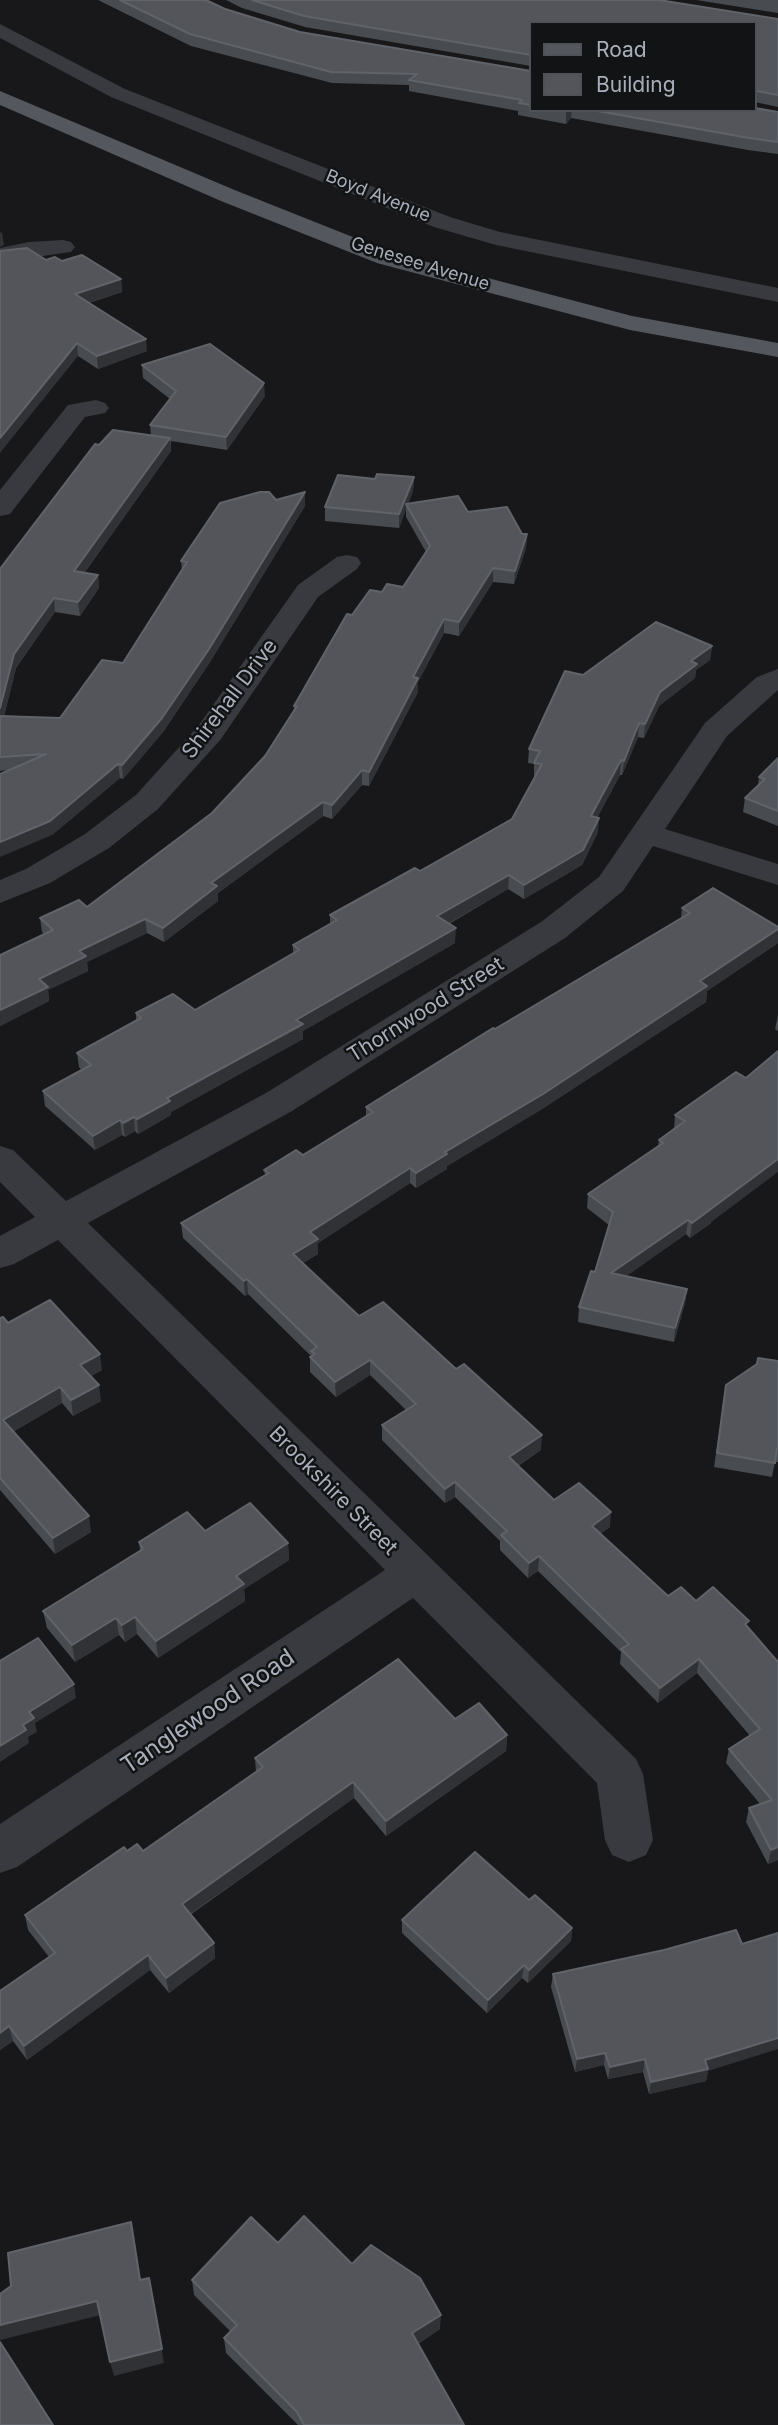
<!DOCTYPE html>
<html>
<head>
<meta charset="utf-8">
<style>
	body { margin:0 }
	#map { position:relative; width:778px; height:2425px; overflow:hidden; background:#18181a; font-family:Inter,sans-serif }
	canvas { display:block }
	.legend { position:absolute; left:529px; top:21px; width:228px; height:91px; box-sizing:border-box; background:#121315; border:2px solid #4e5157; margin:0; padding:9px 12px; list-style:none; font-size:21px; color:#a9afba }
	.legend li { display:flex; align-items:center; gap:14px; height:35px }
	.legend b { width:35px; border:2px solid #4e5157 }
</style>
</head>
<body>
<div id="map">
<canvas width="778" height="2425"></canvas>
<ul class="legend">
<li><b style="height:9px;background:#54575e"></b>Road</li>
<li><b style="height:19px;background:#53555b"></b>Building</li>
</ul>
</div>
<script>
const g = document.querySelector('canvas').getContext('2d');
g.lineJoin = 'round';
function toPath(rows) {
  const path = new Path2D();
  for (const r of rows) {
    path.moveTo(r[0], r[1]);
    for (let i = 2; i < r.length; i += 2) path.lineTo(r[i], r[i + 1]);
  }
  return path;
}
function fillPath(path, color) {
  g.fillStyle = color;
  g.fill(path, 'evenodd');
}
function trace(path, color, width, dash) {
  g.strokeStyle = color;
  g.lineWidth = width;
  g.lineCap = dash ? 'butt' : 'round';
  g.setLineDash(dash || []);
  g.stroke(path);
}
function write(font, color, halo, rows, align = 'center') {
  g.font = font + ' Inter,sans-serif';
  g.lineWidth = 5;
  g.setLineDash([]);
  g.textBaseline = 'middle';
  g.strokeStyle = halo;
  g.fillStyle = color;
  for (const [text, x, y, turn = 0] of rows) {
    g.save();
    g.translate(x, y);
    g.rotate((+turn || 0) * Math.PI / 180);
    g.textAlign = isNaN(turn) ? turn : align;
    if (halo) g.strokeText(text, 0, 0);
    g.fillText(text, 0, 0);
    g.restore();
  }
}
fillPath(toPath([
	[0,24,125,89,450,217,500,232,778,288,778,302,496,245,434,227,111,97,0,38,0,24],
	[63,240,71,242,75,247,71,252,0,262,0,248,29,242,63,240],
	[96,400,105,403,109,408,105,413,85,417,10,514,0,516,0,490,68,405,96,400],
	[347,555,357,557,361,563,357,569,318,597,221,739,158,809,109,848,50,883,0,903,0,880,26,869,85,834,136,795,199,725,298,585,337,557,347,555],
	[778,669,778,690,727,736,665,829,778,864,778,885,653,846,623,891,565,938,292,1111,88,1223,636,1759,643,1774,653,1840,646,1855,629,1862,612,1855,605,1840,597,1783,413,1598,17,1867,0,1873,0,1824,385,1570,58,1240,14,1264,0,1268,0,1236,35,1217,0,1182,0,1146,13,1150,66,1201,266,1093,541,922,599,877,705,723,757,677,778,669]
]), '#383a3f');
fillPath(toPath([
	[0,91,237,191,393,253,632,316,778,343,778,357,630,330,377,263,221,201,0,105,0,91]
]), '#54575e');
fillPath(toPath([
	[98,0,206,0,225,9,300,32,531,71,531,110,755,110,778,112,778,154,748,150,571,118,566,124,518,115,518,111,409,91,409,85,332,83,191,46],
	[226,0,659,0,778,19,778,107,755,102,531,23,531,66,305,27,242,8],
	[696,0,778,0,778,13],
	[46,260,62,261,121,279,122,292,89,303,147,351,98,369,78,356],
	[142,365,265,396,227,450,171,441,171,451,85,572,98,575,99,588,80,616,55,612,16,668,4,716,60,718,123,663,182,570,181,561,276,500,305,492,305,506,210,662,163,732,123,779,120,778,52,835,8,770,0,771,0,569,99,445,151,435,150,425,170,399,143,378],
	[414,477,413,491,408,504,468,512,522,534,527,534,526,548,514,584,493,582,459,636,444,633,418,682,418,692,369,786,362,785,332,819,323,816,218,893,218,901,164,942,147,933,87,962,88,971,48,990,49,1001,0,1026,0,955,44,934,42,932,40,918,87,907,212,813,265,756,294,710,294,706,352,615,382,592,403,587,426,552,406,517,406,509,399,528,325,521,325,507,375,479],
	[712,646,710,660,696,670,695,678,659,706,644,738,638,737,622,775,620,775,597,818,598,832,582,865,524,899,508,889,449,924,455,943,303,1031,303,1039,171,1112,171,1115,138,1134,135,1131,125,1137,122,1135,95,1150,45,1106,43,1091,82,1070,79,1067,77,1053,136,1020,136,1013,195,1010,293,953,293,945,330,924,330,915,420,871,512,819,535,778,534,777,534,764,528,763,529,749,583,675],
	[778,758,778,826,743,812,745,798,758,785,759,777],
	[682,908,778,943,707,991,706,1002,542,1109,447,1166,447,1169,416,1188,410,1183,318,1243,318,1254,303,1263,359,1316,541,1450,518,1466,554,1500,610,1527,600,1534,668,1596,696,1601,748,1627,778,1662,778,1860,768,1864,746,1822,749,1808,760,1804,726,1763,729,1749,750,1736,697,1673,658,1703,620,1664,621,1652,538,1571,528,1578,500,1550,500,1541,455,1497,445,1503,382,1440,382,1425,406,1410,370,1375,336,1397,310,1372,310,1357,311,1356,248,1294,245,1296,183,1238,181,1223,265,1175,264,1170,303,1155,366,1116,366,1107,681,918],
	[778,1015,778,1031,775,1029],
	[736,1072,711,1223,690,1238,686,1234,626,1276,687,1289,685,1303,674,1342,578,1322,579,1307,595,1272,609,1225,587,1208,588,1194,658,1146,659,1140,674,1129,675,1115],
	[0,1318,8,1323,102,1370,91,1376,101,1401,73,1416,62,1403,13,1432,91,1532,55,1554,0,1490],
	[778,1361,778,1462,775,1462,772,1477,714,1467,726,1385],
	[205,1531,288,1543,289,1560,244,1589,245,1601,158,1658,137,1634,125,1642,119,1635,75,1662,47,1628,43,1611,140,1551,139,1542],
	[455,1719,507,1735,506,1751,386,1836,354,1798,190,1915,214,1943,215,1958,169,1993,150,1970,27,2060,13,2041,0,2050,0,1991,49,1957,28,1930,25,1915,127,1851,143,1851,256,1772,255,1758],
	[529,1900,572,1928,571,1941,528,1983,522,1978,487,2013,402,1933,402,1920],
	[553,1974,708,2071,706,2081,649,2094,643,2072,608,2079,604,2065,575,2072,551,1987],
	[278,2243,352,2264,440,2329,418,2344,464,2425,298,2425,226,2353,224,2338,231,2332,194,2295,192,2280]
]), '#484b4f');
fillPath(toPath([
	[568,110,572,110,571,118,566,124,566,112],
	[2,232,4,245,0,247,0,233],
	[121,279,122,292,76,307,75,294],
	[146,339,147,351,98,369,97,356],
	[77,343,78,356,0,453,0,438],
	[264,383,265,396,227,450,226,437],
	[170,438,171,451,76,584,74,571],
	[414,477,413,491,407,506,406,504,406,509,399,528,399,514],
	[305,492,305,506,210,662,163,732,123,779,122,765],
	[527,534,526,548,514,584,515,571],
	[493,568,493,582,459,636,459,622],
	[98,575,99,588,80,616,78,602],
	[54,598,55,612,16,668,0,730,0,708,14,654],
	[444,619,444,633,418,682,418,692,369,786,369,772,413,677],
	[712,646,710,660,696,670,695,678,659,706,644,738,645,724,660,692,691,661],
	[639,723,638,737,622,775,624,761],
	[621,760,620,775,590,831,591,816],
	[118,764,120,778,52,835,0,857,0,842],
	[362,770,362,785,332,819,332,805],
	[323,802,323,816,218,893,218,901,164,942,163,928,211,883],
	[599,818,598,832,582,865,524,899,524,885],
	[509,875,508,889,437,930,437,916],
	[145,919,147,933,87,962,88,971,48,990,49,1001,0,1026,0,1010,39,979,79,951],
	[456,928,455,943,303,1031,303,1039,171,1112,171,1115,138,1134,137,1119,167,1098,296,1020],
	[778,929,778,943,707,991,706,1002,542,1109,447,1166,447,1169,416,1188,416,1173,445,1152],
	[134,1117,135,1131,125,1137,123,1123],
	[120,1120,122,1135,95,1150,93,1136],
	[778,1159,778,1172,690,1238,692,1223],
	[410,1168,410,1183,318,1243,318,1254,293,1269,293,1254,310,1232],
	[688,1220,686,1234,610,1288,611,1273],
	[247,1279,248,1294,245,1296,244,1281],
	[687,1289,685,1303,674,1342,675,1328],
	[100,1354,102,1370,83,1381,80,1365],
	[370,1360,370,1375,336,1397,335,1382],
	[99,1385,101,1401,73,1416,71,1400],
	[60,1387,62,1403,6,1436,3,1420],
	[542,1435,541,1450,508,1472,509,1457],
	[455,1482,455,1497,445,1503,445,1489],
	[611,1512,610,1527,590,1541,592,1526],
	[89,1516,91,1532,55,1554,53,1538],
	[288,1543,289,1560,244,1589,245,1601,158,1658,156,1641,236,1576],
	[539,1556,538,1571,528,1578,529,1563],
	[135,1617,137,1634,125,1642,122,1625],
	[116,1618,119,1635,75,1662,72,1645],
	[699,1659,697,1673,658,1703,660,1688],
	[74,1684,76,1698,35,1723,37,1732,28,1737,29,1743,0,1762,0,1746,23,1725,29,1712],
	[507,1735,506,1751,386,1836,386,1821],
	[353,1782,354,1798,183,1919,182,1904],
	[778,1847,778,1860,768,1864,771,1850],
	[572,1928,571,1941,528,1983,529,1970],
	[214,1943,215,1958,169,1993,166,1978],
	[148,1955,150,1970,27,2060,24,2046],
	[524,1965,522,1978,487,2013,488,2000],
	[9,2026,13,2041,0,2050,0,2033],
	[778,2038,778,2049,708,2071,706,2081,649,2094,651,2082,705,2060],
	[605,2053,604,2065,575,2072,577,2059],
	[645,2059,643,2072,608,2079,610,2067],
	[149,2278,164,2363,114,2376,110,2362],
	[97,2301,101,2315,0,2340,0,2325],
	[441,2315,440,2329,411,2348,412,2333]
]), '#313235');
const building = toPath([
	[120,0,206,0,225,9,300,32,531,71,531,105,519,103,522,100,409,80,417,74,331,72,190,34,120,0],
	[252,0,659,0,778,19,778,95,757,91,755,93,755,23,531,23,531,55,304,16,252,0],
	[755,108,778,112,778,142,749,138,592,110,755,110,755,108],
	[27,248,46,260,55,257,62,261,82,255,121,279,75,294,146,339,97,356,77,343,0,438,0,251,27,248],
	[210,344,264,383,226,437,150,425,176,391,142,365,210,344],
	[113,430,170,438,74,571,98,575,78,602,54,598,14,654,0,708,0,569,95,444,99,445,113,430],
	[377,474,414,477,399,514,325,507,338,475,375,479,377,474],
	[260,492,269,492,276,500,305,492,209,649,162,718,122,765,118,764,50,821,0,842,0,774,46,754,0,757,0,716,60,718,102,660,123,663,187,562,181,561,220,503,260,492],
	[458,496,468,512,507,507,522,534,527,534,515,571,493,568,459,622,444,619,413,677,418,678,369,772,362,770,332,805,323,802,211,883,217,886,163,928,145,919,79,951,86,956,39,979,48,987,0,1010,0,955,53,930,40,918,79,900,87,907,212,813,265,756,297,706,294,706,347,614,352,615,370,590,382,592,387,584,403,587,430,546,406,504,458,496],
	[656,622,712,646,691,661,697,664,660,692,645,724,639,723,624,761,621,760,591,816,599,818,583,850,524,885,509,875,437,916,456,928,296,1020,303,1024,167,1098,170,1101,137,1119,134,1117,123,1123,120,1120,93,1136,43,1091,91,1065,77,1053,141,1018,136,1013,173,994,195,1010,299,950,293,945,337,920,330,915,415,868,420,871,512,819,542,764,534,763,540,751,529,749,565,671,583,675,656,622],
	[778,758,778,811,745,798,765,779,759,777,778,758],
	[713,888,778,927,778,929,700,981,707,986,543,1094,445,1152,447,1154,416,1173,410,1168,310,1232,318,1239,293,1254,359,1316,383,1302,456,1369,464,1364,508,1404,542,1435,509,1457,554,1500,579,1483,611,1512,592,1526,668,1596,681,1587,696,1601,713,1587,749,1621,745,1624,778,1662,778,1847,771,1850,749,1808,772,1800,729,1749,760,1729,699,1659,660,1688,621,1649,629,1644,539,1556,529,1563,501,1535,507,1531,455,1482,445,1489,382,1425,416,1404,370,1360,335,1382,310,1357,315,1354,311,1351,317,1347,247,1279,244,1281,181,1223,269,1173,264,1170,296,1150,303,1155,373,1112,366,1107,493,1028,495,1029,690,913,682,908,713,888],
	[778,1051,778,1159,692,1223,688,1220,611,1273,687,1289,675,1328,579,1307,591,1271,595,1272,613,1212,588,1194,663,1143,659,1140,685,1121,675,1115,736,1072,746,1078,778,1051],
	[50,1300,100,1354,80,1365,99,1385,71,1400,60,1387,3,1420,89,1516,53,1538,0,1478,0,1318,3,1317,8,1323,50,1300],
	[758,1358,778,1361,778,1448,777,1448,775,1463,717,1453,726,1385,757,1364,758,1358],
	[250,1503,288,1543,236,1576,244,1584,156,1641,135,1617,122,1625,116,1618,72,1645,43,1611,143,1549,139,1542,187,1512,205,1531,250,1503],
	[38,1638,74,1684,29,1712,34,1718,23,1725,26,1730,0,1746,0,1661,38,1638],
	[398,1659,455,1719,479,1703,507,1735,386,1821,353,1782,182,1904,214,1943,166,1978,148,1955,24,2046,9,2026,0,2033,0,1991,55,1953,25,1915,124,1847,127,1851,137,1844,143,1851,263,1767,255,1758,398,1659],
	[475,1852,529,1900,535,1895,572,1928,529,1970,524,1965,488,2000,402,1920,475,1852],
	[736,1930,742,1944,778,1933,778,2038,705,2060,708,2069,651,2082,645,2059,610,2067,605,2053,577,2059,553,1974,664,1950,736,1930],
	[304,2216,352,2264,371,2245,420,2278,441,2315,412,2333,464,2425,304,2425,297,2412,224,2338,237,2325,192,2280,251,2217,278,2243,304,2216],
	[131,2222,140,2280,149,2278,162,2349,110,2362,97,2301,0,2325,0,2294,11,2286,8,2253,131,2222],
	[0,2342,53,2425,0,2425,0,2342]
]);
fillPath(building, '#53555b');
trace(building, '#60636a', 2);
write('18px', '#a9afba', '#121315', [
	["Boyd Avenue",378,196,22],
	["Genesee Avenue",420,264,17]
]);
write('21px', '#a9afba', '#121315', [
	["Shirehall Drive",230,699,-53],
	["Thornwood Street",426,1010,-32],
	["Brookshire Street",333,1491,45]
]);
write('24px', '#a9afba', '#121315', [
	["Tanglewood Road",208,1712,-34]
]);
</script>
</body>
</html>
